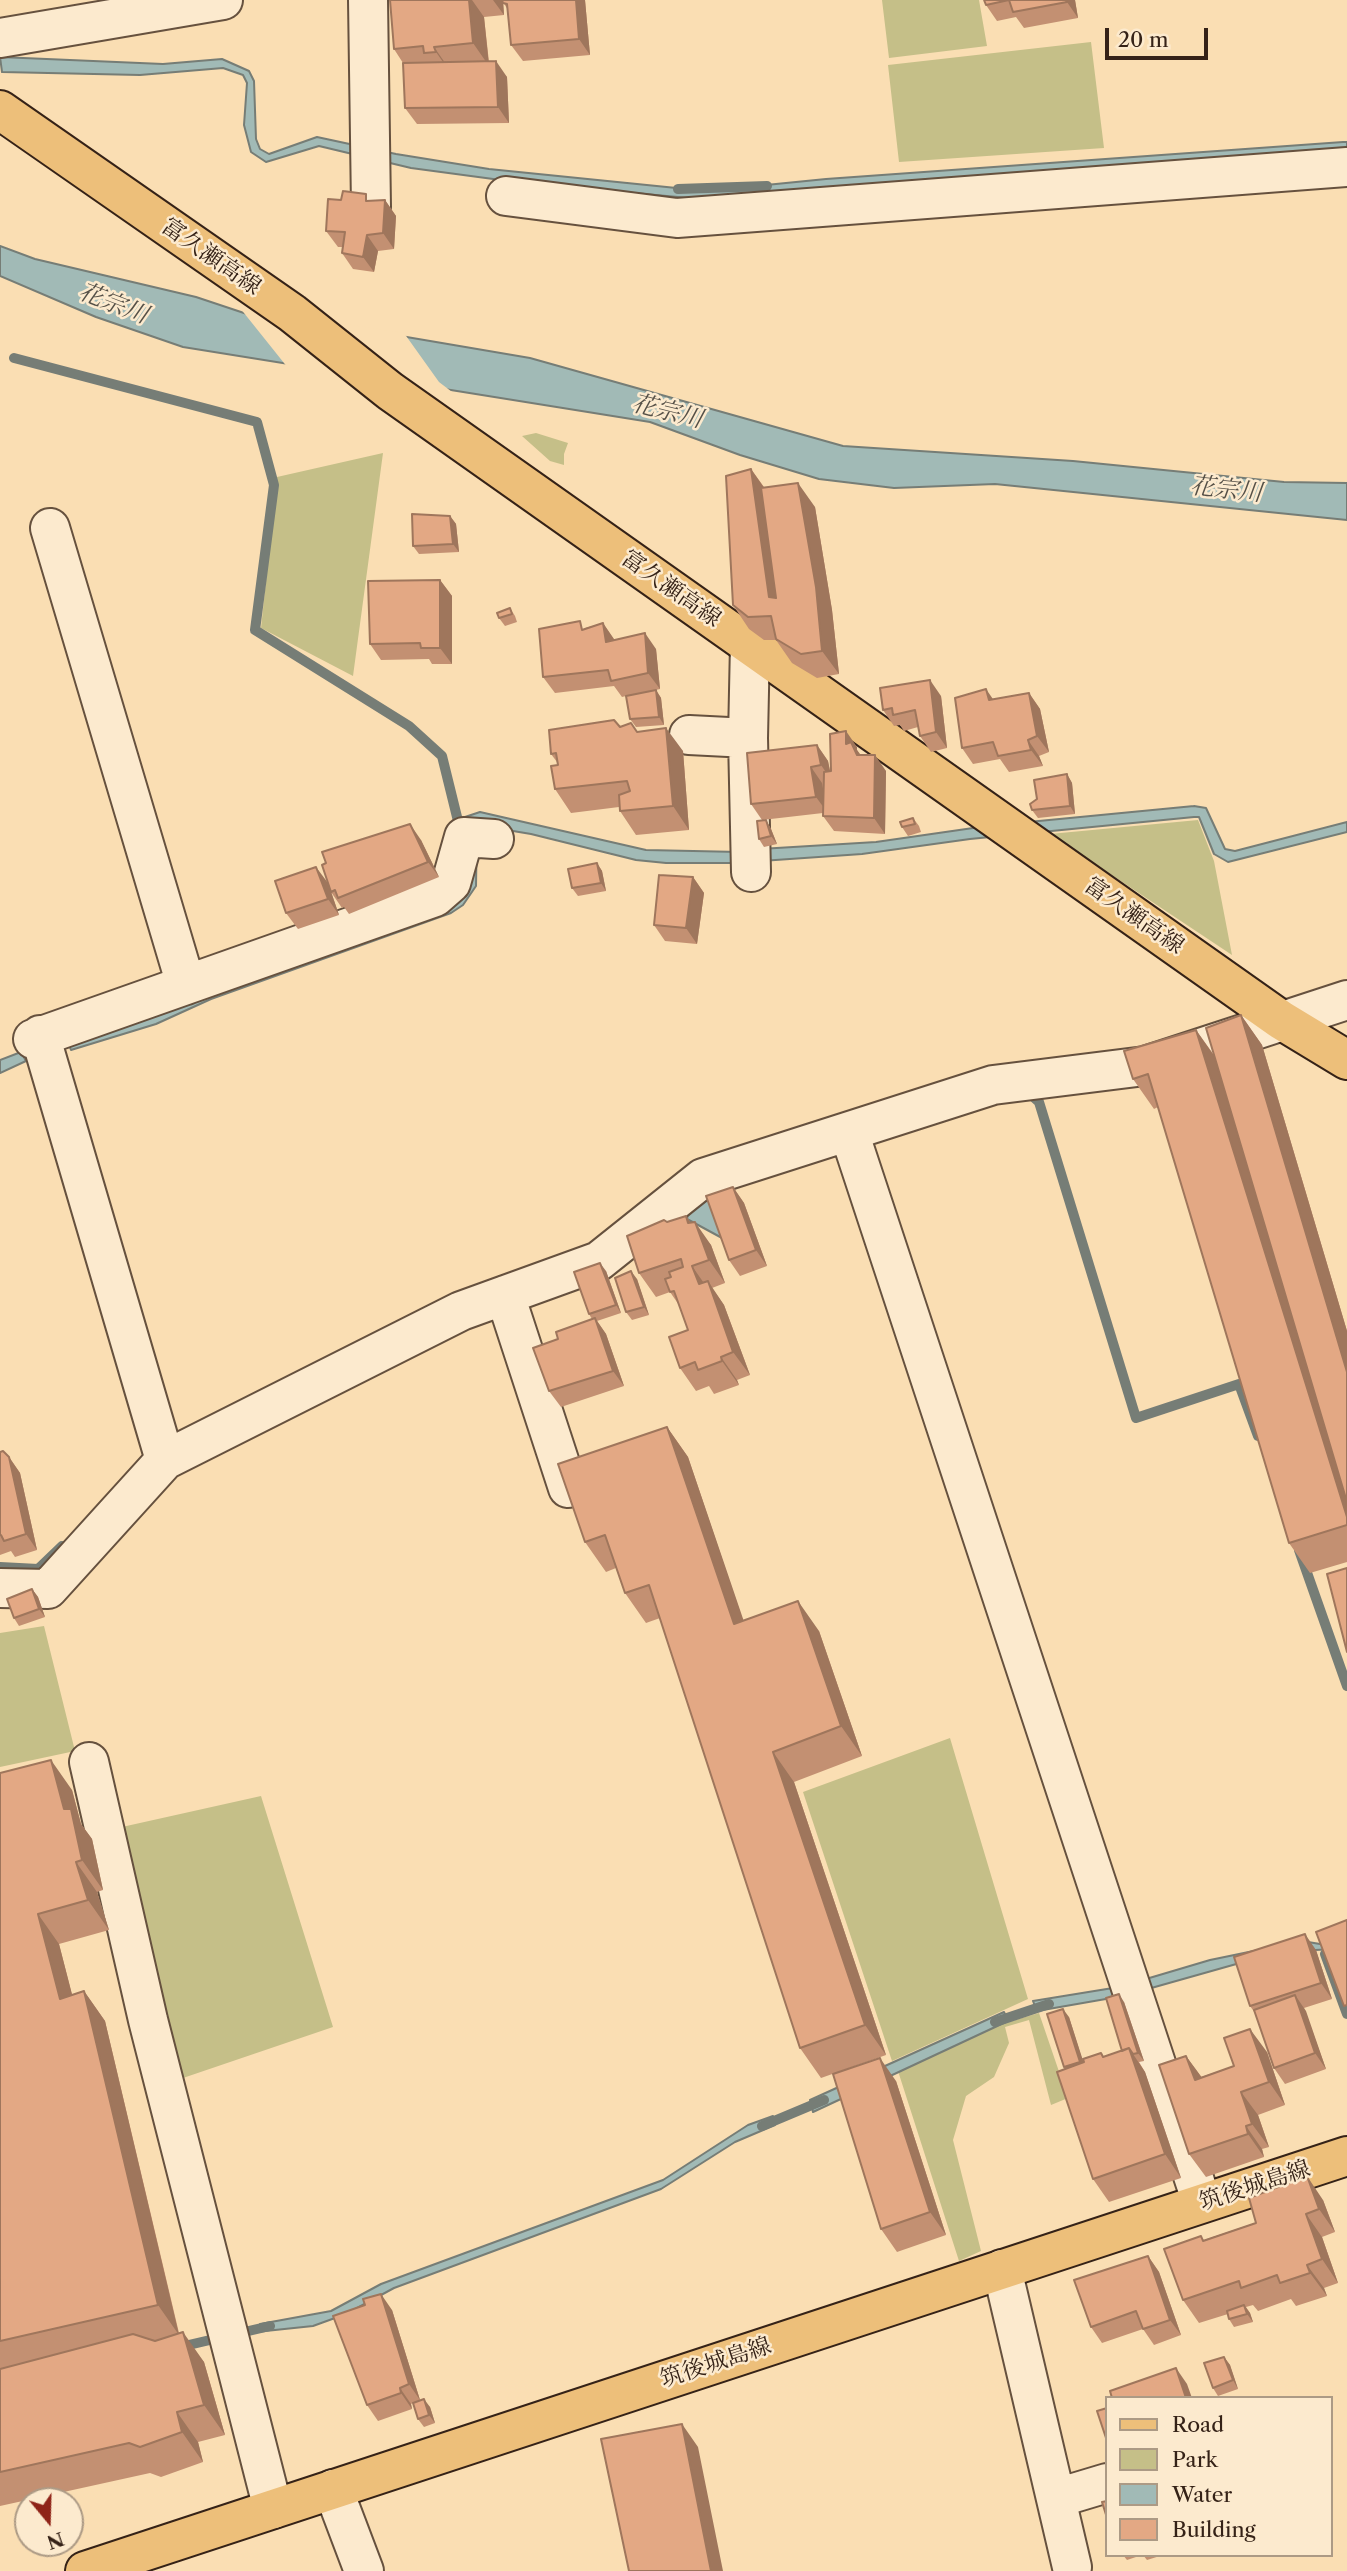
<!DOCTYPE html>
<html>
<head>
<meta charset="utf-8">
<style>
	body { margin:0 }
	#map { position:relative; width:1347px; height:2571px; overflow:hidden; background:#fadeb3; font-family:"Libre Caslon Text",serif }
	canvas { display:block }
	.legend { position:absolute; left:1105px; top:2396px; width:228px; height:161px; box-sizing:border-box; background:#fceace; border:2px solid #ac9a85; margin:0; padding:9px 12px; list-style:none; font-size:21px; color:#352217 }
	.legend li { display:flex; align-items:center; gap:14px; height:35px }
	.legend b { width:35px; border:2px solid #ac9a85 }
	.north { position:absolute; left:14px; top:2487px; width:70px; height:70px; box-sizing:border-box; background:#fceace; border:2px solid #ac9a85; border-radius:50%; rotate:161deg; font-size:19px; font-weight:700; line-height:28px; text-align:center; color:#352217 }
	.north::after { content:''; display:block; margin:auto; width:24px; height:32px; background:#8f2418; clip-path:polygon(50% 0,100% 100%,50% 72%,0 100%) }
	.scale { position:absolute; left:1105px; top:28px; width:103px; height:32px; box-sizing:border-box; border:4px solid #352217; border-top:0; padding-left:9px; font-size:21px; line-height:24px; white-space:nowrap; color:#352217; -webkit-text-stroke:5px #fceace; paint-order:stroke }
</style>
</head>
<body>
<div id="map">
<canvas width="1347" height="2571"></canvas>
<ul class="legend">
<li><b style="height:9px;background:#edbf7a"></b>Road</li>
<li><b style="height:19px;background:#c5bf88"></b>Park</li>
<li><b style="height:19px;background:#a1bab6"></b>Water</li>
<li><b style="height:19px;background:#e3a884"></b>Building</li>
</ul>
<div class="north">N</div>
<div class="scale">20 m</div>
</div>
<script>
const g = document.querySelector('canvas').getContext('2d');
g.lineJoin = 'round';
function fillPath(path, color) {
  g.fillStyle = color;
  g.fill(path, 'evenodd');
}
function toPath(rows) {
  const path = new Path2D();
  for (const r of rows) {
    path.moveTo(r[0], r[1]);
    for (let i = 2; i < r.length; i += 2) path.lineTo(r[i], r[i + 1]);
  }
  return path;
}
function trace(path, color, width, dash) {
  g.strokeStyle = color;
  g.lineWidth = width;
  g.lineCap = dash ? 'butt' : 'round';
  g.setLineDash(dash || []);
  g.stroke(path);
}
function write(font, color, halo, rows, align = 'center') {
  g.font = font + ' "Libre Caslon Text","Noto Serif JP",serif';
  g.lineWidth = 5;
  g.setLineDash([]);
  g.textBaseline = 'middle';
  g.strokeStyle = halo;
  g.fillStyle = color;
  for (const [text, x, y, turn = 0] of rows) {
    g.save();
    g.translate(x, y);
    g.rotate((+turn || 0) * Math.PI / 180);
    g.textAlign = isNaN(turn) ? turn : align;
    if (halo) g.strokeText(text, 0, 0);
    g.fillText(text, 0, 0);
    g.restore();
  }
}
fillPath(toPath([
	[882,0,979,0,987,46,889,58],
	[1091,42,1104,148,899,162,888,65],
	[536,433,568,443,564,454,564,465,550,461,522,436],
	[383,453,353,676,261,628,277,477],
	[1198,820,1214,861,1232,955,1050,834],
	[44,1626,75,1751,0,1767,0,1633],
	[950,1738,1028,1999,892,2061,803,1792],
	[261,1796,333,2027,183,2078,113,1829],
	[1039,2013,1068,2098,1051,2105,1029,2020,1005,2027,1009,2043,994,2077,966,2096,953,2140,981,2251,959,2261,898,2071,995,2026]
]), '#c5bf88');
const water = toPath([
	[0,57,163,64,222,59,249,71,254,81,256,139,260,149,269,154,317,137,396,154,489,169,706,191,826,179,1343,142,1347,142,1347,152,700,199,523,183,411,168,319,146,266,162,251,152,244,125,247,83,243,75,223,68,140,75,2,72,0,57],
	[0,246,35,259,196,297,250,315,342,326,530,358,843,446,1073,461,1284,482,1347,483,1347,520,995,484,894,488,819,479,740,455,650,422,183,347,96,317,0,276,0,246],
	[1194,806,1206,808,1225,849,1235,851,1347,822,1347,832,1228,862,1214,854,1199,817,1194,817,970,839,862,854,761,861,760,849,876,842,987,826,1194,806],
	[480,812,646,850,740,852,737,863,666,863,636,860,531,834,477,825,476,886,463,905,451,913,211,999,156,1024,71,1050,67,1040,451,903,462,818,480,812],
	[21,1052,26,1061,0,1073,0,1060,21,1052],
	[709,1193,722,1238,687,1219,688,1212,709,1193],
	[1347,1933,1334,1949,1297,1951,1247,1961,1123,1996,1037,2011,1033,2001,1119,1987,1210,1960,1302,1941,1320,1944,1347,1933],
	[1004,2012,1008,2021,813,2112,810,2100,1004,2012],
	[773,2116,775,2125,735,2142,661,2189,394,2288,346,2314,313,2326,256,2332,260,2324,331,2311,381,2284,663,2180,748,2125,773,2116]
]);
fillPath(water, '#a1bab6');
trace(water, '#767d76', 2);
fillPath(toPath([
	[240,308,404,333,439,382,456,395,288,368]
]), '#fadeb3');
trace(toPath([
	[678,189,767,186],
	[14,358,257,422,274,485,255,630,409,726,442,756,458,821,468,822],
	[1025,1093,1028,1092,1039,1102,1136,1418,1239,1384,1258,1436],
	[1299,1550,1347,1686],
	[0,1567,38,1569,62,1546],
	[1325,1954,1347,2014],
	[995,2022,1049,2004],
	[762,2126,824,2100],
	[180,2347,270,2326]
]), '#767d76', 10);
const minor = toPath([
	[368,0,371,207],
	[0,38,223,0],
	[506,196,677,218,1347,167],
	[50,528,186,985],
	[750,644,748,738,751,872],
	[689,735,748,738],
	[40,1035,165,1460],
	[33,1039,435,897,451,883,464,837,494,839],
	[849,1132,1202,2203],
	[505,1295,568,1488],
	[0,1588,48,1589,165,1460,461,1311,599,1261,703,1178,993,1085,1145,1066,1347,1000],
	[89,1762,148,2020,273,2509],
	[1002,2269,1072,2567],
	[333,2489,364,2571],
	[1057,2498,1107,2483]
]);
const major = toPath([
	[0,110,292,313,390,391,1281,1020,1347,1060],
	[85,2571,1347,2156]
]);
trace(minor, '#66513e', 42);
trace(major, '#352217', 42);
trace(minor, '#fceace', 38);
trace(major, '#edbf7a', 38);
fillPath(toPath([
	[390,0,585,0,590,55,523,61,511,45,508,10,503,2,504,15,484,17,489,62,507,77,509,123,417,124,405,108,403,63,394,49],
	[984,0,1075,0,1078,18,1024,28,1016,17,997,21,986,5],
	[385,200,396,216,394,249,378,251,374,272,353,269,342,253,343,247,338,247,326,231,371,201],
	[751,469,764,487,815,507,832,610,839,674,817,678,792,663,776,640,764,640,749,629,733,605],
	[450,516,456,524,459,552,419,554,413,546],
	[440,580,452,596,452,664,432,664,429,659,381,660,370,644],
	[510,608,515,616,517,622,505,626,499,618],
	[603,623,614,640,656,649,660,689,629,696,656,690,661,698,664,725,636,727,630,719,626,696,622,697,614,686,555,693,543,677,585,628],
	[1029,693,1040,709,1049,752,1039,756,1043,766,1009,772,1000,759,973,764,962,748,993,699],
	[941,696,947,748,931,752,920,736,918,727,904,731,900,725,894,726,883,710],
	[620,727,638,732,683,751,689,830,636,835,620,811,619,807,571,813,555,789,558,765,557,762,551,754],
	[817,745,828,761,830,771,857,747,857,750,860,755,886,771,885,834,834,831,823,816,823,813,762,820,751,804],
	[1067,774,1072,783,1075,814,1038,818,1032,810,1037,799],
	[913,818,919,826,921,832,908,836,902,827],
	[766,820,771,829,777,844,764,847,759,839],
	[421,840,439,877,349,914,344,907,342,908,331,892],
	[597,863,602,871,606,891,578,896,572,888],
	[693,877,704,893,697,944,665,941,654,925],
	[328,883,339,915,298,929,286,913],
	[1241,1015,1262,1045,1347,1331,1347,1562,1310,1573,1289,1543,1158,1107,1154,1109,1133,1079,1196,1030,1214,1055],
	[733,1187,744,1203,767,1266,740,1276,729,1260],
	[686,1216,691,1223,711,1245,725,1283,712,1288,724,1305,750,1375,737,1380,739,1385,714,1394,709,1386,696,1391,680,1368,688,1330,679,1305,670,1292,656,1297,639,1273,667,1222],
	[606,1271,621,1313,597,1321,606,1334,624,1386,561,1407,549,1391,558,1339,592,1319,589,1314],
	[637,1279,649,1315,632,1320,626,1312],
	[667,1427,688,1457,743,1621,819,1631,862,1756,794,1782,886,2055,821,2078,800,2048,660,1618,646,1623,625,1593,616,1568,606,1572,585,1542],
	[0,1452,9,1457,20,1473,37,1550,15,1557,11,1551,0,1555],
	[32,1589,38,1597,45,1617,19,1626,14,1618],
	[0,1773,72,1790,81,1824,92,1839,103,1890,97,1892,109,1930,59,1944,72,1995,84,1991,105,2021,179,2333,204,2362,225,2435,198,2442,203,2462,161,2477,150,2473,0,2506],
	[1316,1950,1332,1999,1304,2008,1326,2069,1285,2084,1274,2068,1255,2013,1250,2006],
	[1124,2002,1144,2061,1139,2062,1145,2072,1181,2178,1109,2202,1093,2179,1064,2067,1069,2017,1083,2062,1101,2053,1104,2057,1122,2051],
	[1267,2052,1285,2105,1258,2115,1269,2147,1262,2149,1264,2157,1206,2177,1189,2154,1186,2056,1201,2077,1234,2066],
	[896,2081,946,2235,897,2252,881,2229],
	[1323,2200,1335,2232,1322,2237,1338,2283,1324,2288,1327,2296,1296,2306,1291,2299,1258,2311,1253,2305,1246,2307,1250,2313,1253,2322,1234,2327,1229,2319,1228,2314,1199,2323,1183,2300,1201,2236,1204,2240],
	[1148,2256,1159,2272,1181,2335,1154,2345,1143,2329,1102,2343,1091,2327],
	[392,2310,420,2400,430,2407,435,2423,424,2427,418,2419,413,2403,411,2404,412,2409,378,2421,367,2405],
	[1224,2357,1230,2365,1238,2389,1218,2396,1213,2388],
	[1123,2555,1142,2555,1127,2560],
	[1143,2555,1163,2555,1147,2560]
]), '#c39072');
fillPath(toPath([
	[469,0,472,0,484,17,489,66,473,43],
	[493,0,503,0,504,15],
	[576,0,585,0,590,55,579,39],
	[1066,0,1075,0,1078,18,1067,2],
	[434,47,450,70,452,75,436,52],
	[496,61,507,77,509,123,498,107],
	[385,200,396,216,394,249,383,233],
	[367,235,378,251,374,272,363,257],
	[751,469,767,492,785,620,769,597],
	[798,483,815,507,832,610,839,674,822,651],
	[450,516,456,524,459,552,453,544],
	[440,580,452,596,452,664,440,648],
	[603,623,614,639,617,658,606,642],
	[645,633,656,649,660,689,648,673],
	[930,680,941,696,947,748,936,732],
	[986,689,997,705,989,700],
	[656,690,661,698,664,725,659,717],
	[1029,693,1040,709,1049,752,1037,736],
	[666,728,683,751,689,830,673,806],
	[846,731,857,747,857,750,863,758,868,771,846,744],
	[1028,740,1039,756,1043,766,1031,750],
	[817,745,828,761,832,781,821,765],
	[875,755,886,771,885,834,874,818],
	[811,767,822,783,827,812,816,797],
	[1067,774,1072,783,1075,814,1070,806],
	[766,820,771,829,777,844,771,836],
	[410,824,421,840,439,877,428,862],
	[597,863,602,871,606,891,601,883],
	[316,867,328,883,339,915,328,899],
	[693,877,704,893,697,944,686,928],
	[1241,1015,1262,1045,1347,1331,1347,1372],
	[1196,1030,1217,1060,1347,1479,1347,1517],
	[733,1187,744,1203,767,1266,756,1250],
	[686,1216,700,1236,695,1222,711,1245,725,1283,709,1260,688,1223],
	[600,1263,606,1271,621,1313,616,1305],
	[692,1266,708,1289,699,1284],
	[631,1271,637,1279,649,1315,644,1307],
	[708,1281,724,1305,750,1375,733,1352],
	[595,1318,606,1334,624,1386,613,1371],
	[721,1357,737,1380,739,1385,722,1361],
	[667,1427,688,1457,755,1654,734,1624],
	[9,1457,20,1473,37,1550,26,1534],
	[32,1589,38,1597,45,1617,39,1609],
	[798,1601,819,1631,862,1756,841,1726],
	[773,1752,794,1782,886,2055,865,2025],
	[51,1760,72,1790,81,1824,92,1839,103,1890,82,1860,64,1809],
	[76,1862,97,1892,109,1930,88,1900],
	[38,1914,59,1944,81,2029,60,1999],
	[1305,1934,1316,1950,1332,1999,1321,1983],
	[84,1991,105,2021,179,2335,158,2305],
	[1119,1994,1124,2002,1144,2061,1138,2053],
	[1295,1995,1306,2011,1326,2069,1315,2053],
	[1063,2009,1069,2017,1086,2070,1080,2062],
	[1250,2029,1267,2052,1285,2105,1269,2082],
	[1129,2048,1145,2072,1181,2178,1165,2154],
	[1186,2056,1203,2079,1195,2080],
	[880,2058,896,2081,946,2235,930,2212],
	[1241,2092,1258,2115,1269,2147,1252,2124],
	[1246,2126,1262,2149,1264,2157,1248,2134],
	[1307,2176,1323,2200,1335,2232,1319,2209],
	[1306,2214,1322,2237,1338,2283,1322,2259],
	[1148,2256,1159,2272,1181,2335,1170,2320],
	[1307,2265,1324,2288,1327,2296,1310,2273],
	[381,2294,392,2310,420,2400,409,2384],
	[1244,2305,1250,2313,1253,2322,1247,2314],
	[183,2332,204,2362,225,2435,204,2405],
	[1224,2357,1230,2365,1238,2389,1233,2380],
	[1176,2368,1187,2384,1192,2398,1186,2398],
	[400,2388,411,2404,412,2409,401,2393],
	[424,2399,430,2407,435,2423,429,2415],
	[177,2412,198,2442,203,2462,182,2432],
	[682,2424,698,2447,723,2571,711,2571]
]), '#9f765c');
const building = toPath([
	[390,0,469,0,473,43,434,47,436,52,424,53,423,46,394,49,390,0],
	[502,0,576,0,579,39,511,45,507,4,503,3,502,0],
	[984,0,1066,0,1067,2,1013,12,1009,0,986,5,984,0],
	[496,61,498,107,405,108,403,63,496,61],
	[343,191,366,194,366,201,385,200,383,233,367,235,363,257,342,253,345,232,326,231,328,199,341,200,343,191],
	[751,469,769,597,776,598,761,488,798,483,816,587,822,651,801,654,776,639,771,616,748,617,733,605,726,476,751,469],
	[412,514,450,516,453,544,413,546,412,514],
	[440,580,440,648,421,648,420,643,370,644,368,581,440,580],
	[510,608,512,614,499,618,497,613,510,608],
	[580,621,582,630,603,623,606,642,645,633,648,673,611,681,608,670,543,677,539,629,580,621],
	[930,680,936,732,920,736,915,710,893,715,892,708,883,710,880,688,930,680],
	[986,689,989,700,1029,693,1037,736,1028,740,1031,750,998,756,993,742,962,748,955,698,986,689],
	[656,690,659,717,630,719,626,696,656,690],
	[614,720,620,727,631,723,637,732,666,728,673,806,620,811,619,795,630,791,627,781,555,789,551,766,558,765,556,753,551,754,549,730,614,720],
	[846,731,846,744,851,742,857,755,875,755,874,818,823,816,824,772,831,771,830,734,846,731],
	[817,745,821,765,811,767,816,797,751,804,747,753,817,745],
	[1067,774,1070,806,1032,810,1030,804,1037,799,1034,780,1067,774],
	[913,818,915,824,902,827,900,822,913,818],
	[766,820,771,836,759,839,757,821,766,820],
	[410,824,428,862,338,898,335,890,331,892,322,865,326,863,322,852,410,824],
	[597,863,601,883,572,888,568,869,597,863],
	[316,867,328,899,286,913,275,881,316,867],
	[659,875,693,877,686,928,654,925,659,875],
	[1241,1015,1347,1372,1347,1502,1206,1028,1241,1015],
	[1196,1030,1347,1517,1347,1525,1289,1543,1148,1074,1133,1079,1124,1051,1196,1030],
	[733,1187,756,1250,729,1260,706,1196,733,1187],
	[686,1216,688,1223,695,1222,709,1260,692,1266,699,1284,708,1281,733,1352,721,1357,722,1361,698,1370,695,1362,680,1368,669,1337,688,1330,674,1291,670,1292,665,1279,671,1277,669,1272,683,1267,681,1259,639,1273,627,1236,664,1220,667,1222,686,1216],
	[600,1263,616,1305,589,1314,574,1272,600,1263],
	[631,1271,644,1307,626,1312,615,1278,631,1271],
	[595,1318,613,1371,549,1391,533,1348,558,1339,556,1332,595,1318],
	[667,1427,734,1624,798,1601,841,1726,773,1752,865,2025,800,2048,649,1585,625,1593,605,1535,585,1542,558,1464,667,1427],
	[3,1451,9,1457,26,1534,4,1541,1,1535,0,1535,0,1452,3,1451],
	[1347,1568,1347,1652,1327,1574,1347,1568],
	[32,1589,39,1609,14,1618,7,1599,32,1589],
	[51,1760,64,1809,71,1809,82,1860,76,1862,88,1900,38,1914,60,1999,84,1991,158,2305,0,2341,0,1773,51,1760],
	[1347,1920,1347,2005,1344,2006,1316,1932,1347,1920],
	[1305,1934,1321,1983,1250,2006,1234,1957,1305,1934],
	[1119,1994,1138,2053,1133,2054,1129,2048,1122,2051,1106,1998,1119,1994],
	[1295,1995,1315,2053,1274,2068,1254,2010,1295,1995],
	[1063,2009,1080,2062,1064,2067,1047,2014,1063,2009],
	[1250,2029,1269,2082,1241,2092,1252,2124,1246,2126,1248,2134,1189,2154,1159,2065,1186,2056,1195,2080,1234,2066,1224,2038,1250,2029],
	[1129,2048,1165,2154,1093,2179,1057,2072,1084,2062,1083,2059,1101,2053,1103,2057,1129,2048],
	[880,2058,930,2212,881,2229,833,2074,880,2058],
	[1307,2176,1319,2209,1306,2214,1322,2259,1307,2265,1310,2273,1280,2283,1277,2275,1241,2288,1239,2281,1183,2300,1164,2249,1201,2236,1203,2241,1256,2223,1249,2198,1307,2176],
	[1148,2256,1170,2320,1143,2329,1136,2311,1091,2327,1074,2280,1148,2256],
	[381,2294,409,2384,400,2388,401,2393,367,2405,333,2316,365,2305,363,2299,381,2294],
	[1244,2305,1247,2314,1229,2319,1227,2311,1244,2305],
	[183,2332,204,2405,177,2412,182,2432,140,2447,129,2443,0,2472,0,2369,133,2334,155,2341,183,2332],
	[1224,2357,1233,2380,1213,2388,1204,2363,1224,2357],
	[1176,2368,1186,2398,1112,2398,1110,2391,1176,2368],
	[424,2399,429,2415,418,2419,413,2403,424,2399],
	[1107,2408,1107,2441,1097,2411,1107,2408],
	[682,2424,711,2571,629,2571,601,2439,682,2424],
	[1107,2501,1107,2518,1102,2502,1107,2501]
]);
fillPath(building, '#e3a884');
trace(building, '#9f765c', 2);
write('23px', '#352217', '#fceace', [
	["富久瀬高線",211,257,35],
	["富久瀬高線",671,589,35],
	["富久瀬高線",1134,916,35],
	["筑後城島線",1255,2186,-18],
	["筑後城島線",716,2363,-18]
]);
write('italic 24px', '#555047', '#fceace', [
	["花宗川",113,304,21],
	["花宗川",667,412,14],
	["花宗川",1226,490,6]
]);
</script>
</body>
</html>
